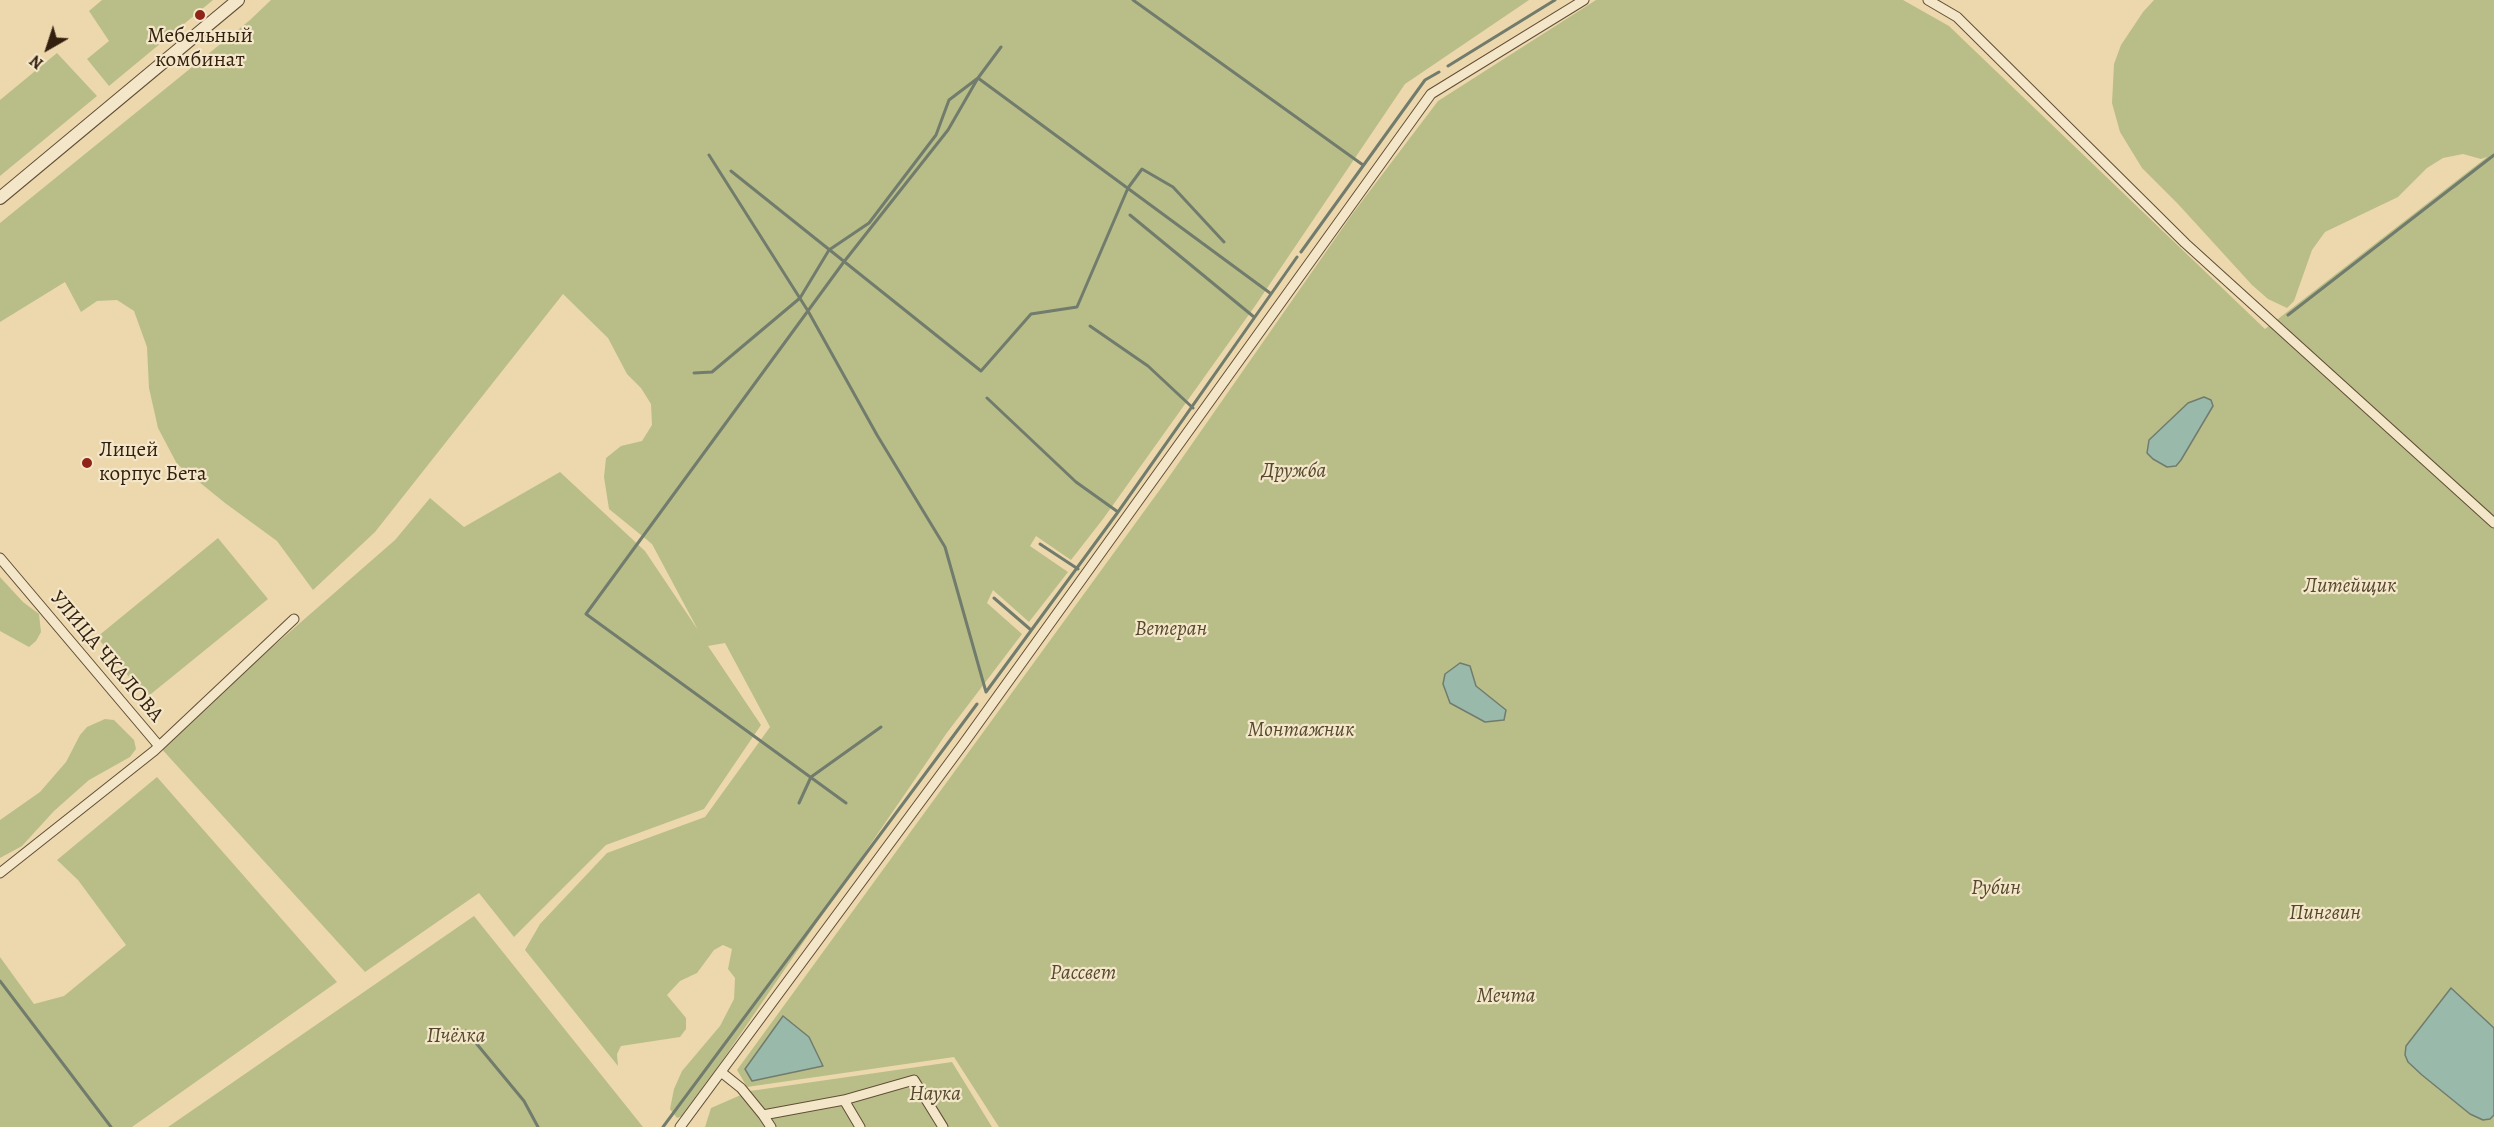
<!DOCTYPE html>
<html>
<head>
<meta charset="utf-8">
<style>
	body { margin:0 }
	#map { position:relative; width:2494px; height:1127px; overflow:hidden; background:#ecd8ac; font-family:Alegreya,serif }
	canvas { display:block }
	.north { position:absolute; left:18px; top:18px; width:60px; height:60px; -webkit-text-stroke:4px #f3e6c9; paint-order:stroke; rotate:219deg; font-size:16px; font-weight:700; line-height:24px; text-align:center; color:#34200f }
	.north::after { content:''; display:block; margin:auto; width:21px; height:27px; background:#34200f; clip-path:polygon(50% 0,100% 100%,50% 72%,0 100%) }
</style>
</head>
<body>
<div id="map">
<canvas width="2494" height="1127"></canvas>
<div class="north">N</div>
</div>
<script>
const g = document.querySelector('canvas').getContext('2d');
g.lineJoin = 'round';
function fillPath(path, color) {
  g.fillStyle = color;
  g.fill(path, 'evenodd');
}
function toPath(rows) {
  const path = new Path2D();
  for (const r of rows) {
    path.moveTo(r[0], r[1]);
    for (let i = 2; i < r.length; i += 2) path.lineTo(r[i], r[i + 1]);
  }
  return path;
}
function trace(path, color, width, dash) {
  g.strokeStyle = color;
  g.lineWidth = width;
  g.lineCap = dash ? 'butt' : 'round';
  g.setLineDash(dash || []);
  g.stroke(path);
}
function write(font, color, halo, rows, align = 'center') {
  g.font = font + ' Alegreya,serif';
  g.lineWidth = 4.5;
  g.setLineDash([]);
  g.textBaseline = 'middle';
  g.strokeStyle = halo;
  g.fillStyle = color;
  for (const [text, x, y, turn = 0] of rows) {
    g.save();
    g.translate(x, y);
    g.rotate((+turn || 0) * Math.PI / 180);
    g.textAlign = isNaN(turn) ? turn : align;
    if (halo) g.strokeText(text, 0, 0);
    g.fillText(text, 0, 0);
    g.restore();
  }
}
fillPath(toPath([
	[102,0,213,0,109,86,87,59,109,41,89,11],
	[271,0,1529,0,1405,84,1255,306,1103,519,1071,560,1036,536,1030,546,1068,572,1029,622,993,590,987,603,1022,634,946,734,685,1115,677,1118,670,1109,674,1089,682,1071,720,1026,734,999,735,978,728,969,732,949,723,945,714,950,697,973,680,981,667,995,686,1018,686,1029,680,1037,621,1046,617,1054,618,1066,525,950,540,924,607,853,705,817,770,727,725,643,708,646,761,725,704,809,606,845,514,937,479,893,365,972,159,746,395,540,430,498,464,527,560,472,645,551,698,630,652,544,609,509,604,477,606,458,621,446,642,441,652,425,651,404,641,388,627,374,608,338,563,294,375,532,313,590,277,541,225,503,177,464,158,428,149,388,147,347,134,311,117,300,97,301,81,312,65,282,0,322,0,223,250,20],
	[1596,0,1903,0,1949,26,2265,329,2487,157,2481,159,2463,154,2443,158,2427,168,2398,197,2325,232,2312,250,2294,301,2287,308,2268,299,2252,285,2178,204,2142,168,2120,132,2112,103,2114,64,2121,45,2143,12,2154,0,2494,0,2494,1127,999,1127,954,1057,747,1087,737,1070,1164,484,1353,213,1438,101],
	[57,53,97,96,0,176,0,100],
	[218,538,268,599,146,698,97,637],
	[0,577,23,602,39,614,41,632,36,641,29,647,0,631],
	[105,719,114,720,134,740,136,749,130,757,89,780,54,811,22,846,0,858,0,820,40,792,66,762,80,735,87,727],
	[157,777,337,982,132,1127,0,1127,0,957,34,1004,64,996,126,945,78,880,57,860],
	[474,916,643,1127,168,1127],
	[952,1062,992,1127,705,1127,711,1108,750,1091]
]), '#b9be89');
const water = toPath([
	[2204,397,2211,400,2213,406,2181,460,2176,466,2167,467,2153,459,2147,453,2149,440,2188,403,2204,397],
	[1460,663,1470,666,1476,686,1506,710,1504,720,1485,722,1450,703,1443,684,1445,674,1460,663],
	[2451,988,2494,1028,2494,1115,2490,1119,2483,1120,2470,1114,2422,1075,2408,1062,2405,1055,2406,1046,2451,988],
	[783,1016,809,1037,823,1066,752,1081,745,1069,783,1016]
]);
fillPath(water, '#99b9ab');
trace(water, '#717c6d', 1.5);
trace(toPath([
	[1133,0,1363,165],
	[1448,66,1555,0],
	[709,155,808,311,877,435,945,547,986,692],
	[731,171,981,371,1031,314,1077,307,1128,188,1142,169,1173,187,1224,242],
	[1130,215,1254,317],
	[1301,252,1425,80,1439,72],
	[2288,315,2494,155],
	[1090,326,1148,366,1193,408],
	[694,373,712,372,800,298,829,250,869,223,936,135,949,100,978,78,1270,293],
	[987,398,1076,482,1118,512],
	[1040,544,1078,569],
	[994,598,1031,630],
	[986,692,1118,512,1297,257],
	[799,803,811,777,881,727],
	[846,803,586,614,843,263,948,130,978,78,1001,47],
	[0,981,111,1127],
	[466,1031,524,1101,538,1127],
	[663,1127,977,704]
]), '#717c6d', 3);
const minor = toPath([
	[1928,0,1957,17,2185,243,2494,523],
	[0,558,159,746],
	[0,873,154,751,294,619],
	[721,1072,741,1088,763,1115,844,1100,914,1080,943,1127],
	[844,1100,860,1127],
	[763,1115,771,1127],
	[680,1127,964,743,1431,94,1584,0]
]);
const tertiary = toPath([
	[0,198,238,0]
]);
trace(minor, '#624e36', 11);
trace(tertiary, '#624e36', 14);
trace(minor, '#f3e6c9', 9);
trace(tertiary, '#f3e6c9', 12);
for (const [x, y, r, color] of [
	[200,15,6,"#8f2418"],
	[87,463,6,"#8f2418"]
]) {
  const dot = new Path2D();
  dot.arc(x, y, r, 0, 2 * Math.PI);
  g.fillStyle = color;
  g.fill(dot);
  trace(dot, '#f3e6c9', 2);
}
write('21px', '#34200f', '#f3e6c9', [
	["Мебельный",200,37],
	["комбинат",200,61],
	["Лицей",99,451,"left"],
	["корпус Бета",99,475,"left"]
]);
write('italic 21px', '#55482e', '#f3e6c9', [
	["Дружба",1294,472],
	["Литейщик",2350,587],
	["Ветеран",1171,630],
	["Монтажник",1301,731],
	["Рубин",1996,889],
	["Пингвин",2325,914],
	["Рассвет",1083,974],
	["Мечта",1506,997],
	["Пчёлка",456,1037],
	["Наука",935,1095]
]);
write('21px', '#34200f', '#f3e6c9', [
	["УЛИЦА ЧКАЛОВА",106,657,50]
]);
</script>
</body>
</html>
